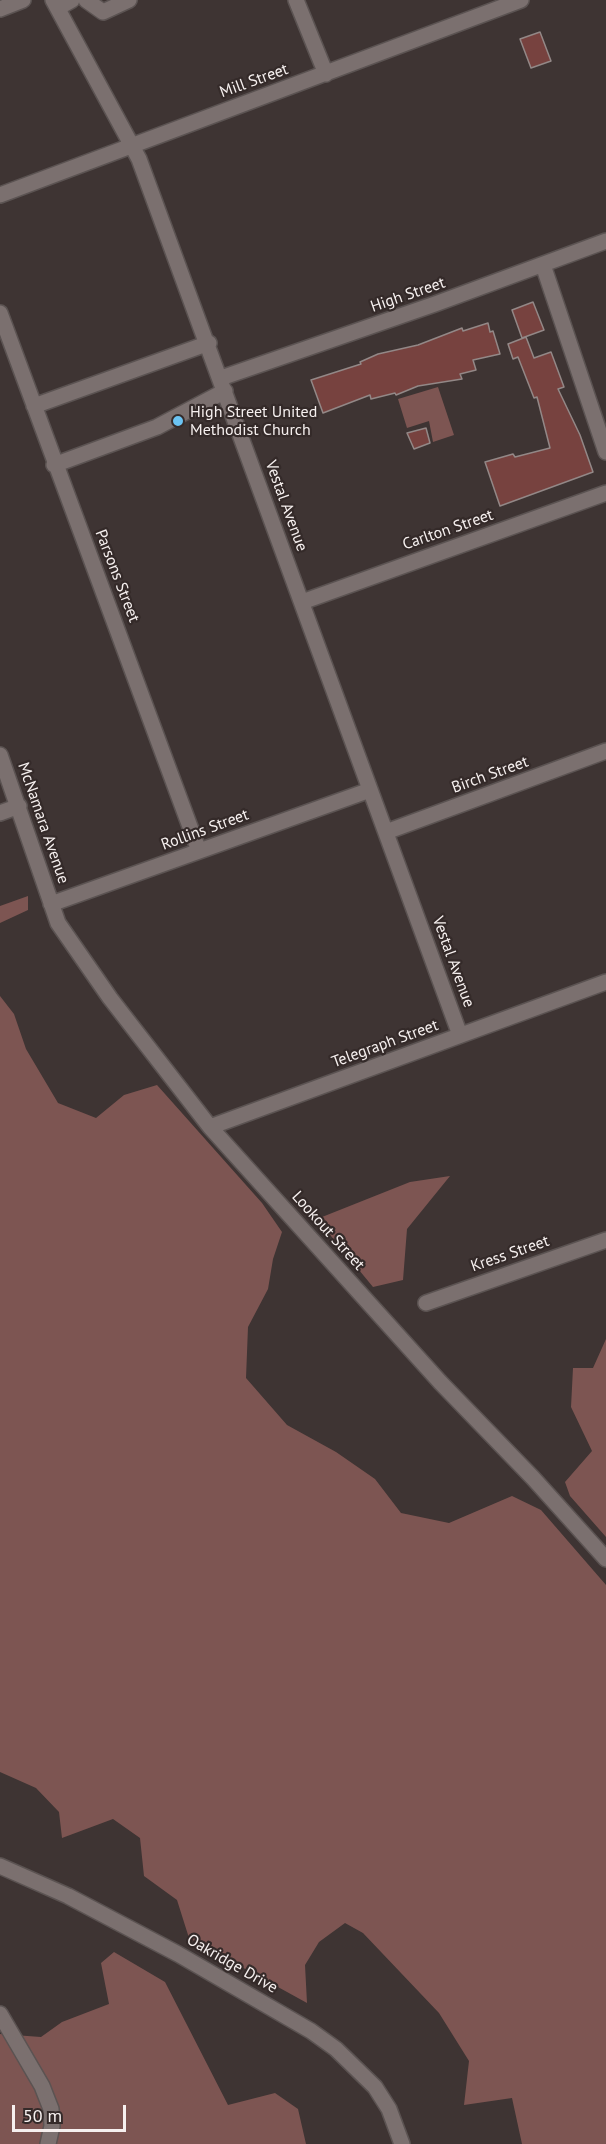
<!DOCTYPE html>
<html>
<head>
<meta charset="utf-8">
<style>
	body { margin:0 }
	#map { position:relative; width:606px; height:2144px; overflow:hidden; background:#3e3433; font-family:"PT Sans",sans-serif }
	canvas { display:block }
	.scale { position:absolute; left:12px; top:2105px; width:114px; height:27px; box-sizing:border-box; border:3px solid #f6f0ef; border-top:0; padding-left:8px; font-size:18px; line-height:21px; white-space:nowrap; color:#f6f0ef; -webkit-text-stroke:4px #342a29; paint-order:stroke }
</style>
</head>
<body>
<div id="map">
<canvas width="606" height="2144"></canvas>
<div class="scale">50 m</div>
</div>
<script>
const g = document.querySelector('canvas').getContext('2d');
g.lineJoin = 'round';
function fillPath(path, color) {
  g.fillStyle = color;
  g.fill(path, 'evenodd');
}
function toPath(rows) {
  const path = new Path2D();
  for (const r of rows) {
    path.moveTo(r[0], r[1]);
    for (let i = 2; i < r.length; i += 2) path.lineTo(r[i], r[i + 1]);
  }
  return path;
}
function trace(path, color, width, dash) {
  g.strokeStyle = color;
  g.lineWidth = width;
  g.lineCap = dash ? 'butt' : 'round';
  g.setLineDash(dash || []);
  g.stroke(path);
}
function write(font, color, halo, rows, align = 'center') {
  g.font = font + ' "PT Sans",sans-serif';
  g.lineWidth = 4.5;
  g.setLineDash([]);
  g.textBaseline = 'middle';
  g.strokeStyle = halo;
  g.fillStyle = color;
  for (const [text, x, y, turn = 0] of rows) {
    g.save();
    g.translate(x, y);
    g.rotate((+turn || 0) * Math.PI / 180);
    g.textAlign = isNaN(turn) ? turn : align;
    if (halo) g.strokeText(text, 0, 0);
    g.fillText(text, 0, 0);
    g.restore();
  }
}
fillPath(toPath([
	[438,387,454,435,433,442,429,421,407,428,398,399],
	[28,896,28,910,0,923,0,906],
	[0,996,14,1014,26,1049,58,1103,96,1118,124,1095,157,1085,262,1203,282,1232,273,1259,268,1289,248,1327,246,1378,287,1425,336,1452,375,1479,401,1513,449,1523,512,1496,541,1510,606,1585,606,2144,522,2144,512,2098,464,2105,469,2061,439,2013,363,1933,345,1923,319,1942,305,1965,307,2003,189,1938,177,1900,144,1876,140,1838,113,1819,62,1838,59,1812,36,1788,0,1772],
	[450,1176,407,1229,403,1280,373,1287,317,1219,410,1182],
	[606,1339,606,1537,570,1496,565,1482,592,1451,571,1407,573,1368,593,1368],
	[114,1952,165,1982,228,2105,275,2093,298,2109,306,2144,0,2144,0,2034,41,2037,62,2022,109,2004,101,1963]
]), '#7d5552');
const building = toPath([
	[540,32,551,61,531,68,520,39,540,32],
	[533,302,544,330,522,338,512,310,533,302],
	[488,323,490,332,493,331,500,354,473,360,476,370,460,374,462,379,418,386,396,395,395,393,371,399,370,395,323,413,311,380,361,364,360,362,378,354,418,345,462,328,463,331,488,323],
	[526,337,534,358,551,352,564,387,558,389,580,435,593,472,500,506,485,462,513,454,515,457,550,448,537,397,534,398,518,357,513,359,508,344,526,337],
	[426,428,430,443,414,449,407,433,426,428]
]);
fillPath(building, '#77423f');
trace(building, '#938887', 1.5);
const minor = toPath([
	[53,0,139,159,460,1035],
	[86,0,103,12,129,0],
	[296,0,326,74],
	[58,8,72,0],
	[0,9,23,0],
	[0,195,521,0],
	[543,265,606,452],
	[0,313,199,851],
	[221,378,435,304,606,241],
	[34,406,209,343],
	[54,465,157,427,225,391],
	[302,602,606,493],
	[0,755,58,923,110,998,210,1127,440,1382,533,1478,606,1559],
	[0,813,19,806],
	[386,832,606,751],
	[51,904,370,790],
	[210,1127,606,982],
	[426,1303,606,1240],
	[0,1866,68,1896,178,1954,311,2031,336,2049,375,2087,389,2109,402,2144],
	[0,2014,42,2086,51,2109,52,2126,48,2144]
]);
trace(minor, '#5b5352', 18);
trace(minor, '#7b706f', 15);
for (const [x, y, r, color] of [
	[178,421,6,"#6bc3f2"]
]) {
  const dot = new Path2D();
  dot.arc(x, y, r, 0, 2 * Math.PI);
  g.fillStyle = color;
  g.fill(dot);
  trace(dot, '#342a29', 2);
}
write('16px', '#f6f0ef', '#342a29', [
	["Mill Street",254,81,-20],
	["High Street",408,295,-19],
	["Vestal Avenue",286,506,70],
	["Carlton Street",448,530,-19],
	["Parsons Street",117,576,69],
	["Birch Street",490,775,-20],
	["McNamara Avenue",43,823,71],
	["Rollins Street",205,830,-20],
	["Vestal Avenue",453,962,70],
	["Telegraph Street",385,1044,-20],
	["Lookout Street",328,1231,48],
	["Kress Street",510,1254,-19],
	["Oakridge Drive",232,1964,30]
]);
write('16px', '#f6f0ef', '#342a29', [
	["High Street United",190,412],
	["Methodist Church",190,430]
], 'left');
</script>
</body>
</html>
